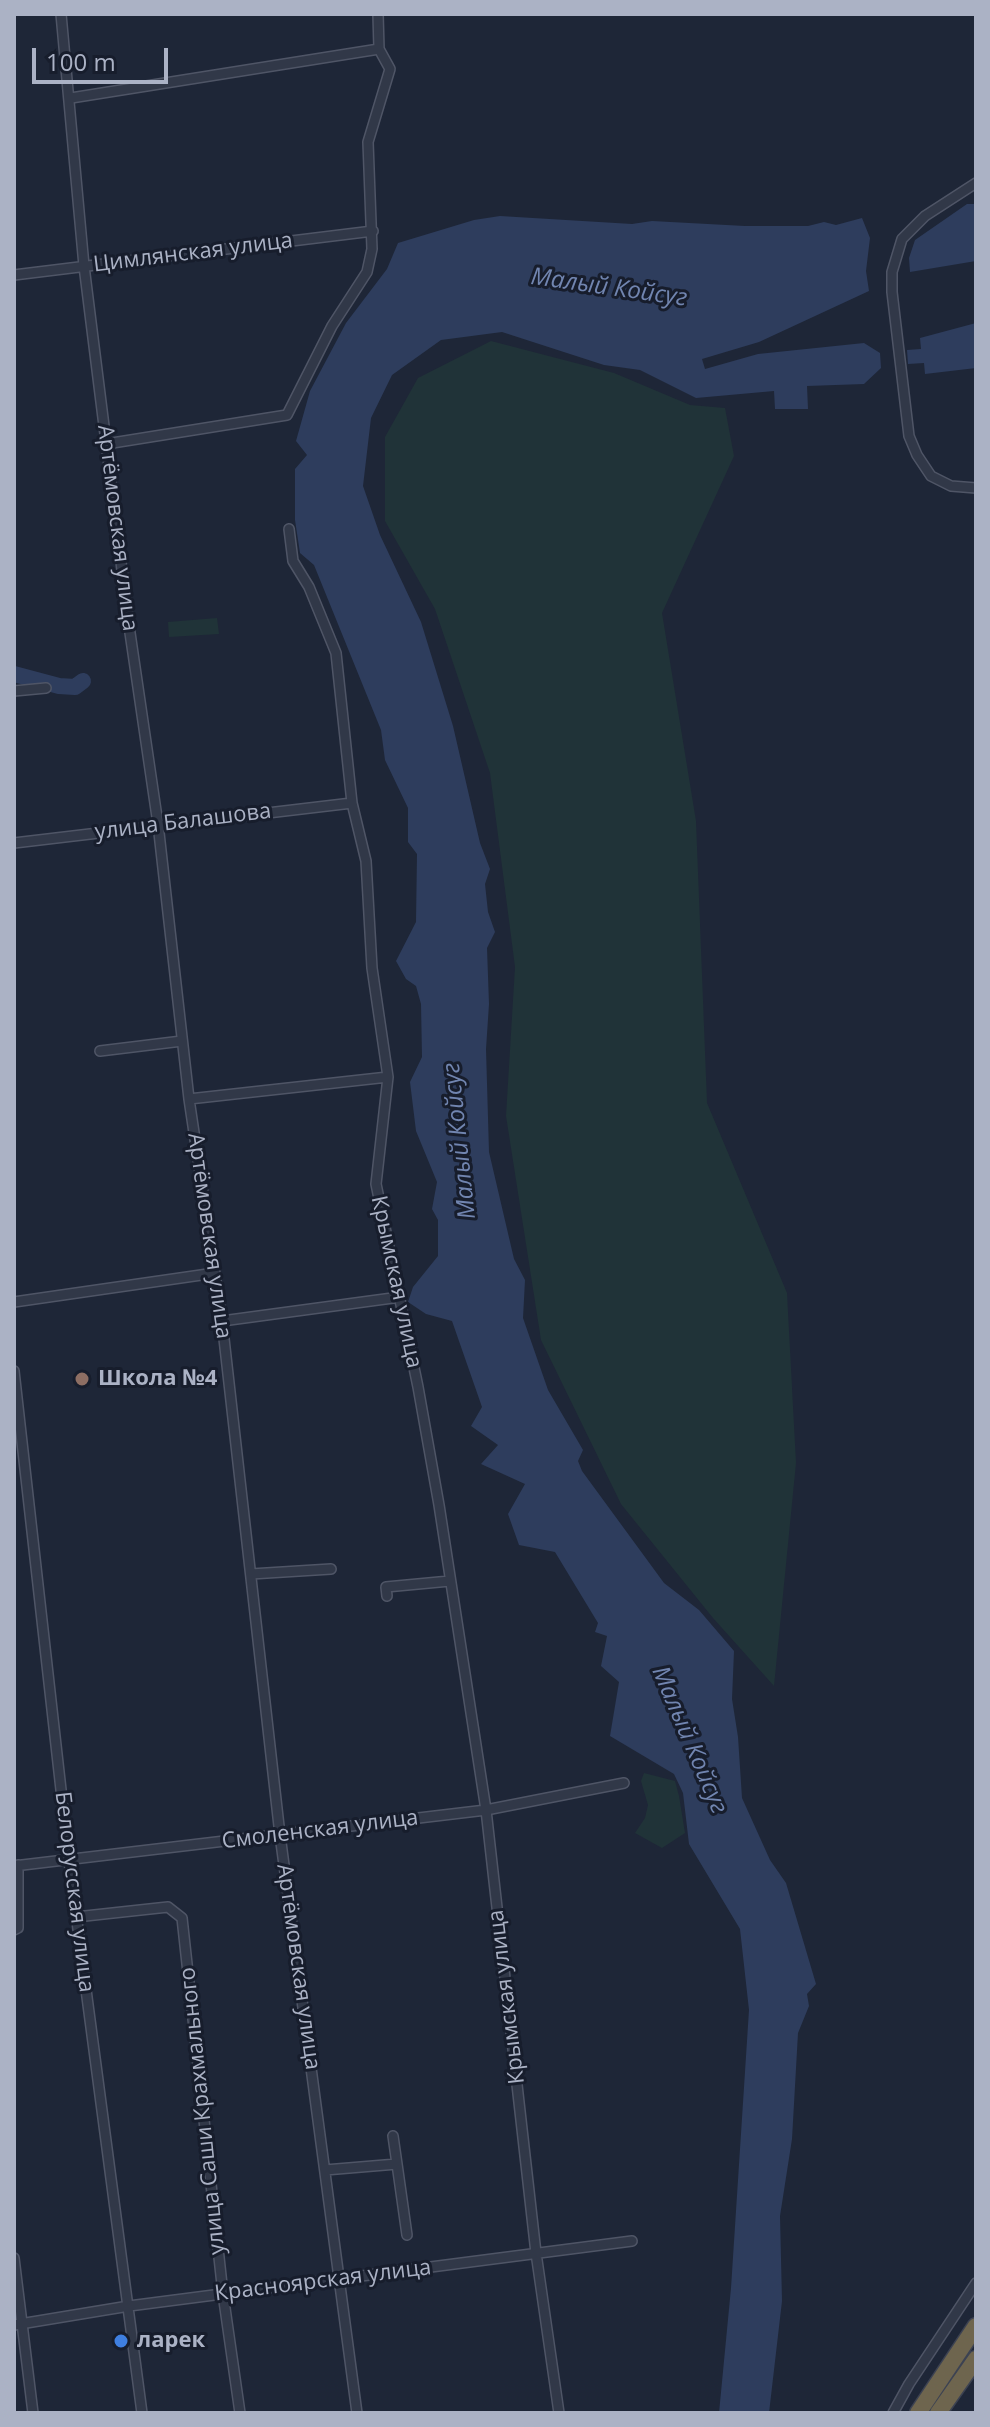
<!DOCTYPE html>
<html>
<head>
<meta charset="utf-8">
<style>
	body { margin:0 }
	#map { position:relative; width:990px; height:2427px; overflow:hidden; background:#1e2637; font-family:"Open Sans",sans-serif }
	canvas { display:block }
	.frame { position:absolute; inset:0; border:16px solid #abb2c5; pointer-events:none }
	.scale { position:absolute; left:32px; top:48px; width:136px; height:36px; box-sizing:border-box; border:4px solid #abb2c5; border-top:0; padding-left:10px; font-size:24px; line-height:28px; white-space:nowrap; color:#abb2c5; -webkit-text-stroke:6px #171d2c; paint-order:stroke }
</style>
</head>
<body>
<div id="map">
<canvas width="990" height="2427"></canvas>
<div class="frame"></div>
<div class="scale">100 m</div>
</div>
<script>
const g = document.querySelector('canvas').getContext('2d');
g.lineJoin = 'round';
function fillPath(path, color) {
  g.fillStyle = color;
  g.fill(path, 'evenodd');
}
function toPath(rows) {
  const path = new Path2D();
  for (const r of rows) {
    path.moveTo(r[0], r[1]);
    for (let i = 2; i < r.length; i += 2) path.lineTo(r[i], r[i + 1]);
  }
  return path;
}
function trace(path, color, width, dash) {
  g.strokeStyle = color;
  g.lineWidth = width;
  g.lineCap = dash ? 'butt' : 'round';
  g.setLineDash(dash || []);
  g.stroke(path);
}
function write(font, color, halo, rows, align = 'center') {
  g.font = font + ' "Open Sans",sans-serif';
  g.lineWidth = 6;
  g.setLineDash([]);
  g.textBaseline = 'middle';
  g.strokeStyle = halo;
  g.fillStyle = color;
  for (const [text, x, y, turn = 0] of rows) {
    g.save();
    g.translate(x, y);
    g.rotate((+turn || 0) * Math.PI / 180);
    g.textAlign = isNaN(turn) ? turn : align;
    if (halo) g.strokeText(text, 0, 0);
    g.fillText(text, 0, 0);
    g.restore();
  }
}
fillPath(toPath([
	[491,341,614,373,690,405,725,408,734,456,662,613,696,821,707,1103,787,1293,796,1463,774,1686,713,1618,621,1504,541,1340,506,1116,515,967,490,773,435,609,385,521,385,437,418,378],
	[217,618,219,634,169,637,168,622],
	[644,1773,675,1781,679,1796,685,1833,662,1848,635,1833,645,1818,648,1805,641,1781]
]), '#203338');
fillPath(toPath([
	[967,204,976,204,976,261,910,272,909,258,915,240],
	[500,216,632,224,652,221,745,226,808,226,824,222,836,225,862,218,870,238,866,271,869,291,759,342,702,359,705,369,758,354,864,343,880,353,881,368,864,384,807,386,808,409,775,409,774,391,696,398,640,370,604,365,502,332,441,340,392,375,371,418,363,486,380,535,421,622,453,726,480,843,490,869,485,884,488,912,495,932,487,948,489,1004,486,1049,489,1152,514,1259,525,1280,523,1318,548,1390,583,1450,578,1461,582,1471,664,1583,699,1610,734,1651,732,1699,738,1737,742,1798,770,1860,786,1883,816,1984,807,1994,809,2006,798,2033,792,2139,780,2216,782,2301,769,2413,719,2413,731,2288,749,2010,740,1929,689,1844,683,1793,674,1774,610,1736,619,1682,601,1666,607,1636,595,1632,598,1623,555,1552,519,1545,508,1514,525,1484,481,1464,498,1445,471,1426,482,1407,452,1321,426,1314,408,1302,413,1287,438,1256,438,1220,432,1209,437,1182,416,1131,410,1082,422,1057,421,1004,416,986,406,979,396,961,416,922,417,854,408,842,408,808,385,760,381,730,314,565,300,553,295,520,295,469,307,455,296,441,310,391,346,323,387,269,398,243,474,220],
	[976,323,976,368,925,374,924,363,908,364,907,350,921,349,920,338]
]), '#2e3d5d');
trace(toPath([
	[14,674,59,686,75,687,83,681]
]), '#2e3d5d', 16);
const street = toPath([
	[61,14,84,266,129,626,158,824,189,1099,222,1321,280,1835,357,2413],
	[71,98,379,49],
	[976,183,925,216,902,239,892,272,892,292,909,436,917,455,931,476,951,486,976,488],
	[14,275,373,231],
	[106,444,287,415,332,326,367,272,372,249,368,142,390,69,379,49,378,14],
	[289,529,293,561,309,587,336,653,352,803,366,861,372,968,388,1077,376,1184,418,1387,439,1505,486,1810,536,2253,559,2413],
	[14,691,46,688],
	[14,843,352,803],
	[100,1051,182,1041],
	[189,1099,388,1077],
	[14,1302,215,1273],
	[222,1321,400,1297],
	[14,1371,69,1861,142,2413],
	[251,1574,331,1569],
	[387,1596,386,1587,450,1581],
	[14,1866,486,1810,624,1783],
	[76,1917,168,1907,182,1918,223,2294,240,2413],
	[14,1930,18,1928,18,1865],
	[397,2164,407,2235],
	[325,2170,397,2164,393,2136],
	[14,2258,33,2413],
	[14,2325,129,2306,632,2241],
	[893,2413,909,2384,976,2283]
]);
const highway = toPath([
	[918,2413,976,2326],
	[938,2413,976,2359]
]);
trace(street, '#4f5566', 12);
trace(highway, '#3c4252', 19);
trace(street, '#313848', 9);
trace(highway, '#6e654e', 16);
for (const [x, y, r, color] of [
	[82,1379,8,"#8d6e63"],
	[121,2341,8,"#3f7fe0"]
]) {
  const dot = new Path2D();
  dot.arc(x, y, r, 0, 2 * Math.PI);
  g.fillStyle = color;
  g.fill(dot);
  trace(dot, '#171d2c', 3);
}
write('22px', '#abb2c5', '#171d2c', [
	["Цимлянская улица",193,253,-7],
	["Артёмовская улица",117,528,83],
	["улица Балашова",183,822,-7],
	["Артёмовская улица",209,1236,82],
	["Крымская улица",396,1282,78],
	["Смоленская улица",320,1830,-7],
	["Белорусская улица",74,1892,83],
	["Артёмовская улица",298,1967,82],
	["Крымская улица",507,1997,-97],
	["улица Саши Крахмального",203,2111,-96],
	["Красноярская улица",323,2281,-7]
]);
write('bold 22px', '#abb2c5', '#171d2c', [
	["Школа №4",98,1379],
	["ларек",137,2341]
], 'left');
write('italic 24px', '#7185b0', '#171d2c', [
	["Малый Койсуг",609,288,8],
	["Малый Койсуг",460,1141,-96],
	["Малый Койсуг",689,1740,67]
]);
</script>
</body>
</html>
